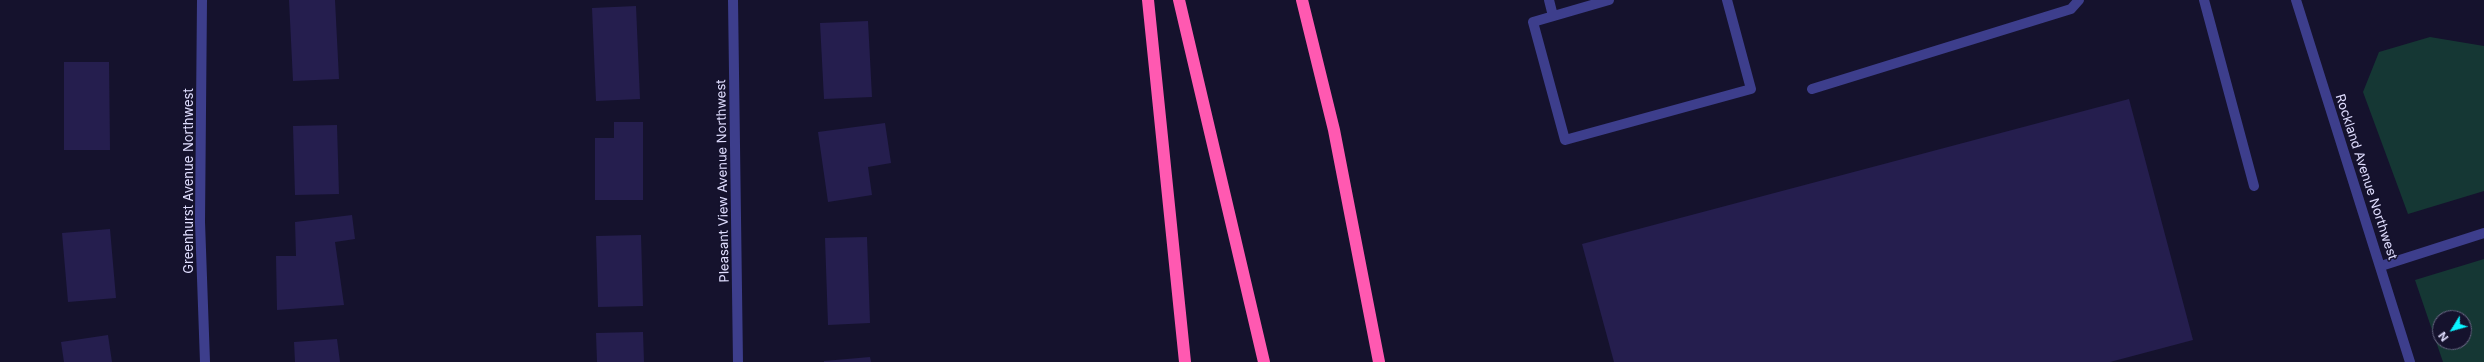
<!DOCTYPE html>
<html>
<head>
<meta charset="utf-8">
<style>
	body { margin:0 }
	#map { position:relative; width:2484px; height:362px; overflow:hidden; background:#15122d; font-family:Inter,sans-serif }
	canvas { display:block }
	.north { position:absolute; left:2432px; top:310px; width:40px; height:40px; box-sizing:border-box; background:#15122d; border:1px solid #666481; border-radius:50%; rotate:233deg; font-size:11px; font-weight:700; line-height:16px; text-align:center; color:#e0deff }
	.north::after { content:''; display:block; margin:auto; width:14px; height:18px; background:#0af4ff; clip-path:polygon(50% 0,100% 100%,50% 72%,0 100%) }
</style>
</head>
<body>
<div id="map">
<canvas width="2484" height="362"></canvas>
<div class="north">N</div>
</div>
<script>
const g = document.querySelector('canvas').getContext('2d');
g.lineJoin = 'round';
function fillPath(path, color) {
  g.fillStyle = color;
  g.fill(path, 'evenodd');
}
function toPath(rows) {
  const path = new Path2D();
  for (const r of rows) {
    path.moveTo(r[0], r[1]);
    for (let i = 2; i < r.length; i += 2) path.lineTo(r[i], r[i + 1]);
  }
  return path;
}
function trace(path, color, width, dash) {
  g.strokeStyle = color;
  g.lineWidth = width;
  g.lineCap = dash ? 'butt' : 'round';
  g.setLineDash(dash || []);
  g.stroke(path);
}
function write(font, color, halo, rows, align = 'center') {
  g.font = font + ' Inter,sans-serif';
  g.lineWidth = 3;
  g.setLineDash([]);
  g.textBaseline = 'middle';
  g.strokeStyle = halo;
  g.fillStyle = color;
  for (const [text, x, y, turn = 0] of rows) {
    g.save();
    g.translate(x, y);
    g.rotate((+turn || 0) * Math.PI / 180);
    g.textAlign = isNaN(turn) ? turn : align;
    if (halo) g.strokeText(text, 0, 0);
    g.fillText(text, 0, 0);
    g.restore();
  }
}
fillPath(toPath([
	[2430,37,2484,46,2484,191,2408,214,2363,92,2379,52],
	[2484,259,2484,362,2443,362,2415,280],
	[2440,318,2464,318,2464,342,2440,342]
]), '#153734');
fillPath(toPath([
	[289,0,335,0,339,79,293,81],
	[636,6,640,99,596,101,592,8],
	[868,21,872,97,824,99,820,23],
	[64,62,109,62,110,150,64,150],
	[2129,99,2193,340,2110,362,1614,362,1582,244],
	[614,122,643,122,643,200,595,200,595,138,614,138],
	[885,123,891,163,868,167,872,195,828,202,818,132],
	[337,125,339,194,295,195,293,126],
	[352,215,355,239,335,242,344,305,277,310,276,256,296,256,295,222],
	[110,229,116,298,68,302,62,233],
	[641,235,643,306,598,307,596,236],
	[867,237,870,323,828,325,825,238],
	[643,332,644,362,597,362,596,333],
	[108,335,112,362,64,362,61,342],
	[337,339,340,362,295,362,294,342],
	[870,357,871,362,824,362,824,361]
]), '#251e4e');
trace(toPath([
	[1549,0,1553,16],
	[1609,0,1533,22,1565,140,1751,89,1727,0],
	[2204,0,2254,186],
	[1812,89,2071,9,2079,0],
	[2381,266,2484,233]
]), '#3d3e8c', 10);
trace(toPath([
	[202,0,200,222,205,362],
	[733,0,738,362],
	[2296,0,2410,362]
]), '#3d3e8c', 10);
trace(toPath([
	[1148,0,1185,362],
	[1179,0,1264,362],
	[1302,0,1334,130,1379,362]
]), '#ff59b1', 12);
write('13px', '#e0deff', '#15122d', [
	["Rockland Avenue Northwest",2366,177,72],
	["Greenhurst Avenue Northwest",189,181,-90],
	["Pleasant View Avenue Northwest",723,181,-91]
]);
</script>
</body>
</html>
